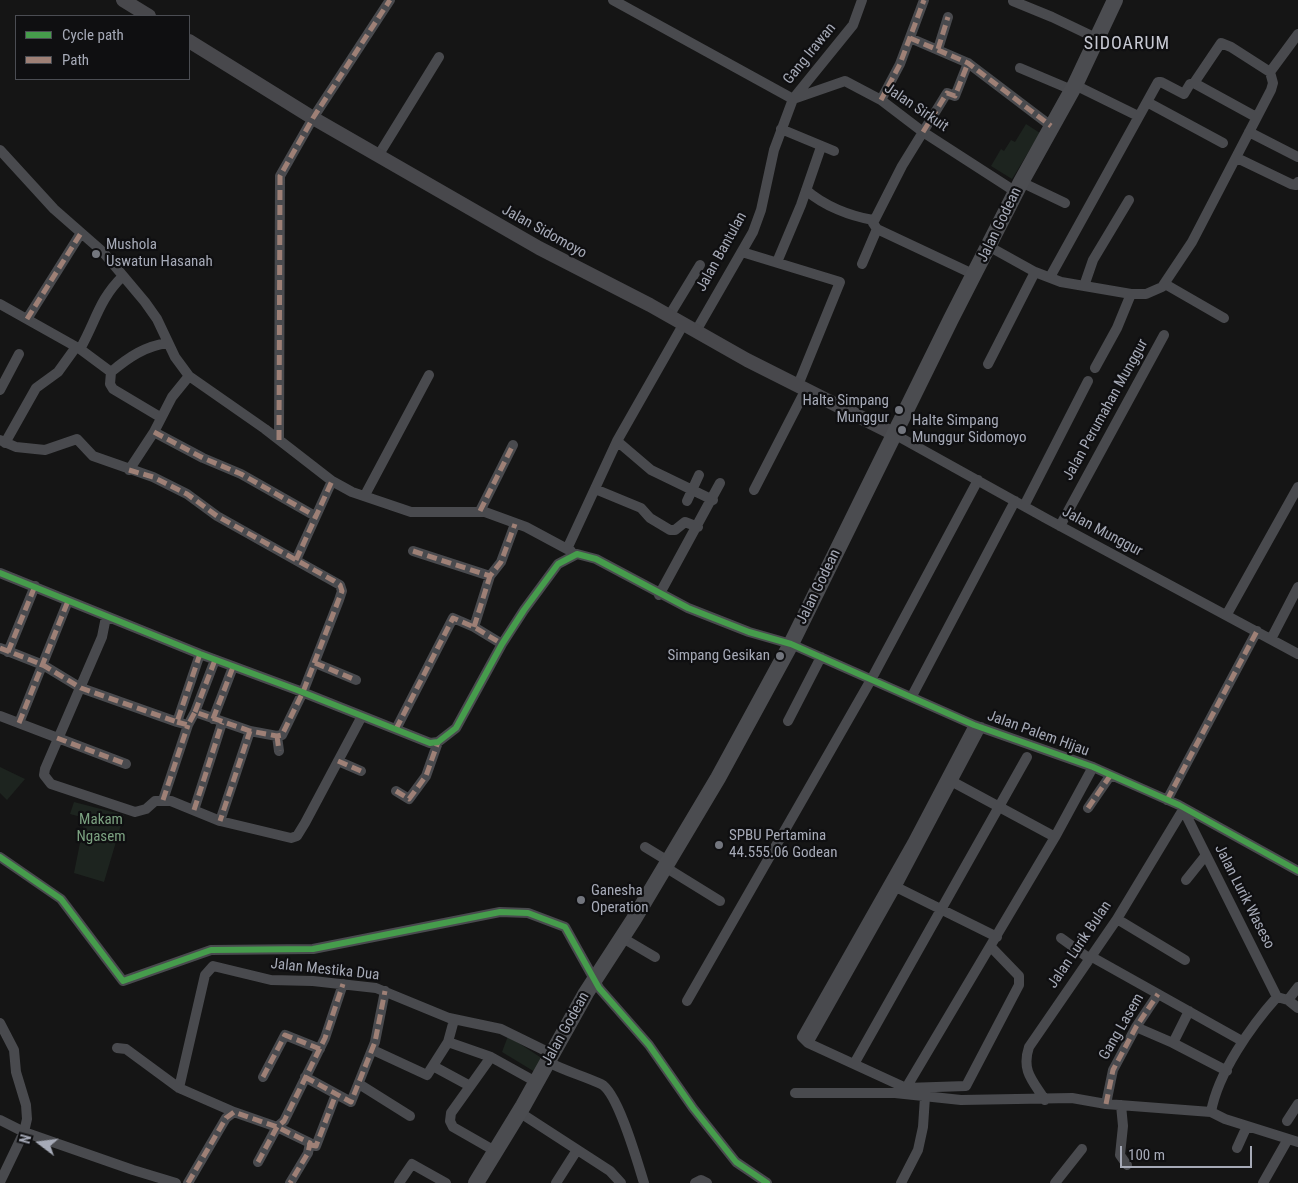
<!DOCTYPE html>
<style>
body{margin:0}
#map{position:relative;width:1298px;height:1183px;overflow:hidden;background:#151515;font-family:"Roboto Condensed",sans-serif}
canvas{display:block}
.legend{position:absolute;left:15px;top:15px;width:175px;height:65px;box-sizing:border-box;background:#0f0f11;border:1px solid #4b4d53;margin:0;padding:6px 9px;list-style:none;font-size:15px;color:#a6aab7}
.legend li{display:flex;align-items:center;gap:10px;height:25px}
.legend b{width:25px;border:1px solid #4b4d53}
.north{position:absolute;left:15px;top:1118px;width:50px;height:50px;-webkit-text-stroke:4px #0f0f11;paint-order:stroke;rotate:285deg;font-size:14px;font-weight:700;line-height:20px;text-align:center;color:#a6aab7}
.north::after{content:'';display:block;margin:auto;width:18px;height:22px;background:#a6aab7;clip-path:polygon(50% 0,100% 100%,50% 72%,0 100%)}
.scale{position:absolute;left:1120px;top:1146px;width:132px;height:22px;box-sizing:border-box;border:2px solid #a6aab7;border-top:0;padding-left:6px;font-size:15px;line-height:18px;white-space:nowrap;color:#a6aab7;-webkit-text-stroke:4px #0f0f11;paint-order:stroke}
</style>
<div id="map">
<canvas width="1298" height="1183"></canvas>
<ul class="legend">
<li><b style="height:6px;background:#469c4c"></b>Cycle path</li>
<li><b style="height:6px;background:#9e8076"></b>Path</li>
</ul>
<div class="north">N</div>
<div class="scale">100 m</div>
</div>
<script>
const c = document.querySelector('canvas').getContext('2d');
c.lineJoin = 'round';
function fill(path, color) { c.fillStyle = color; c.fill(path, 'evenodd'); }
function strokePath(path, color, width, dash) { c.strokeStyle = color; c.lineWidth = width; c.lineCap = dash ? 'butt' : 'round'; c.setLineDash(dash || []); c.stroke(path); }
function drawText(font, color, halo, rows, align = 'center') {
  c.font = font + ' "Roboto Condensed",sans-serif'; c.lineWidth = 4.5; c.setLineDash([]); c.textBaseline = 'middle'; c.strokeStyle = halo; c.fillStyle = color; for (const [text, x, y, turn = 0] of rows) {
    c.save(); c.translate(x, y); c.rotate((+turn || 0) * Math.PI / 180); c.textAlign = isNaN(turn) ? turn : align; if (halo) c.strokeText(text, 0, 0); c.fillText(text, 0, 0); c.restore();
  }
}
const green = new Path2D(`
 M1026,124L1040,133L1012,179L991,166L1001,149L1004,151L1011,140L1015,142Z
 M0,767L25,779L7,800L0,793Z
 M74,802L124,815L104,882L74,873L85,818L70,814Z
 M508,1036L543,1059L535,1072L502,1052Z`);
const minor = new Path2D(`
 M613,0L793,99
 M1013,1L1052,17L1096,38
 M910,38L968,63L1051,126
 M938,49L948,17
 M968,63L955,96L947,93L902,166L873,223L877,229L975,275
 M1020,68L1072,90
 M1194,83L1221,43L1231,47L1270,72
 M1075,85L1138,116
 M796,98L845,81L881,100L923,132L1016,192
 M881,100L900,64L924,0
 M1147,102L1223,143
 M781,129L834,151
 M1249,132L1298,157
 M0,150L54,209L103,252L145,302L157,319L175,357L189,376L265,429L332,481L352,492L411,512H485L526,527L567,549
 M378,156L439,57
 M1237,158L1291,184L1296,185L1298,182
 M1021,182L1065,203
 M806,190C824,206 850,216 873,220
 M990,247L1035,272L1061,282L1131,294H1146L1162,287L1192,242L1271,90L1273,83L1270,72L1298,34
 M742,252L840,282L798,385
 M777,262L801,205L821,147
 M862,264L877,229
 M1050,277L1158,82H1161L1184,94L1190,84L1194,83L1256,117
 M1165,284L1224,318
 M1084,286L1093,260L1129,200
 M0,304L80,349L111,372C129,357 145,346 168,343
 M669,316L700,265
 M27,319L81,233
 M696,331L753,232L761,210L774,150L793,99L853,25L862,0
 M80,349C96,321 99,299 123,276
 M988,364L1035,272
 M1095,368L1117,328L1131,294
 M111,372L110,384L113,389L160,417
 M0,390L19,354
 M154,432L203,458L241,474L315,516
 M894,434L1047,519L1298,654
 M0,440L16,447L45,450L77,439L93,456L153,477L187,494L217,516L340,585L342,591L339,600L303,692L282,735L277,736L250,731L220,821
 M279,440L280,176L313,118L390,0
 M617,441L651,470L713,500
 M5,443L36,388L58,372L76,347
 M129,470L154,432L172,397L189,376
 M595,489L641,508L650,518L670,530H675L685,522L698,527
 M754,490L806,389
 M365,495L429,375
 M687,501L699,475
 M1024,506L1088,381
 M480,511L513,445
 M1060,526L1164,335
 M413,551L490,576L501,562L515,524
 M571,551L567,549L617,441L683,325
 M296,560L332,481
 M0,573L200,654L297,690L430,743L438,742L456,728L502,644L524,610L558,564L577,554L596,559L688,608L749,632L791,644L974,725L1093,767L1179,805L1298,871
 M659,595L720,483
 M1227,614L1298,487
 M106,617L102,637L45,769L44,775L51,784L135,812L146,809L155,801H171L220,821L291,838L297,836L305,823L362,716
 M474,627L490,576
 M1271,639L1298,587
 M0,648L43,665L81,688L177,722L200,654
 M8,652L35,586
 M315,663L356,680
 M912,696L1015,501
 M195,712L215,660
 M0,716L126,764
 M213,719L233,667
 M788,721L821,657
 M177,722L188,725L195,712L250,731
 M19,723L68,601
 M974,725L912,843L802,1037L808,1043L906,1088L1055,837L1093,767
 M396,729L453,618L474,627L502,644
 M277,736L279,751
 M338,761L361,771
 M953,782L1055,837
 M396,791L409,799L426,776L438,742
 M163,800L188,725
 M1167,800L1257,631
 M1088,808L1110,776
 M194,810L222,723
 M1184,811L1277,997
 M645,847L668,861
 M0,857L61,899L123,981L211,950L313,949L500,912L528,913L565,927L599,988L649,1045L693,1108L736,1162L767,1183
 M665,867L720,901
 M1186,880L1206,855
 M890,884L997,937
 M1117,919L1185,960
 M621,937L655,957
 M1061,938L1090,959
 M1092,957L1242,1041
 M1298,987L1288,1000L1298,1008
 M687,1001L872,678L978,480
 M1189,1011L1173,1043L1227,1071
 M0,1023L14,1050L16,1072L26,1105L27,1119L24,1132L0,1120
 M1136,1027L1173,1043
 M448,1042L491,1057L536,1082
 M808,1043L900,880L981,727
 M117,1048L126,1049L179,1088L234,1112
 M373,1050L427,1075L448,1042L454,1020
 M491,1057L451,1113L450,1121L453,1127L495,1151
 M548,1062C565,1071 584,1076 601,1084C618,1092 638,1164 644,1183
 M854,1064L1027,757
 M433,1066L470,1086
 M263,1077L285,1035L320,1049
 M305,1077L351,1102L375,1042L385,991
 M359,1084L410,1116
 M179,1088L205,975L213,966L271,980L313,981L376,988L449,1018L501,1029L552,1054
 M906,1088L966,1086L1019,985V976L991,947
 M795,1093H895L961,1100L1072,1098L1106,1104L1211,1112L1225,1119L1298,1142
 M1045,1100C1033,1081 1021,1071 1029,1047L1117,919L1184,808
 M1106,1104L1113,1070L1136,1027L1158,994
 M1121,1105L1123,1126L1120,1155L1127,1165
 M519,1112L610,1171L621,1183
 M1211,1112C1218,1073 1251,1026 1277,997L1288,1000
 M1287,1121L1298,1104
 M311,1145L316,1146L336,1094
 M1237,1148L1247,1126
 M258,1162L277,1127L284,1121L325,1038L343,984
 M0,1182L24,1132L133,1170L176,1183
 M188,1183L226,1118L234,1112L277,1127L310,1143L308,1153L290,1183
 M399,1183L412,1164L446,1183
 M556,1183L577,1150
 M695,1183L701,1180L707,1183
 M901,1183L918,1150L923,1127L925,1097
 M1055,1183L1082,1149
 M1263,1183L1288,1139`);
const secondary = new Path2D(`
 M123,0L149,16
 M189,41L313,118L539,248L650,305L747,360L894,434`);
const primary = new Path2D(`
 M476,1183L523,1106L586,993L634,919L718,778L791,644L951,319L1021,182L1075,85L1115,0`);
const quiet = new Path2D(`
 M910,38L968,63L1051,126
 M938,49L948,17
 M881,100L900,64L924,0
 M923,132L947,93L955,96L968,63
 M27,319L81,233
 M154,432L203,458L241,474L315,516
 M279,440L280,176L313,118L390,0
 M129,470L153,477L187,494L217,516L334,581L340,585L342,591L303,692L282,735L277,736L250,731L220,821
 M480,511L513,445
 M413,551L490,576L501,562L515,524
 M296,560L332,481
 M474,627L490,576
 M0,648L43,665L81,688L177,722L200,654
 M8,652L35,586
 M315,663L356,680
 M195,712L215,660
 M213,719L233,667
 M177,722L188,725L195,712L250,731
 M19,723L68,601
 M396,729L453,618L474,627L502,644
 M277,736L279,751
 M57,738L126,764
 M338,761L361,771
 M396,791L409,799L426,776L438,742
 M163,800L188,725
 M1167,800L1257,631
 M1088,808L1110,776
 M194,810L222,723
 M263,1077L285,1035L320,1049
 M305,1077L351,1102L375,1042L385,991
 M1106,1104L1113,1070L1136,1027L1158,994
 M311,1145L316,1146L336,1094
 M258,1162L277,1127L284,1121L325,1038L343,984
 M188,1183L226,1118L234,1112L277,1127L310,1143L308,1153L290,1183`);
const cycleway = new Path2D(`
 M0,573L200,654L297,690L430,743L438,742L456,728L502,644L524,610L558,564L577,554L596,559L688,608L749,632L791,644L974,725L1093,767L1179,805L1298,871
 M0,857L61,899L123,981L211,950L313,949L500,912L528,913L565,927L599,988L649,1045L693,1108L736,1162L767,1183`);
const markers = [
 [96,254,5,"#73767e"],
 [899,410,5,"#73767e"],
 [902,430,5,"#73767e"],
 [780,656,5,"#73767e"],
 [719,845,5,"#73767e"],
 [581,900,5,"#73767e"]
];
const streetNames = [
 ["Gang Irawan",810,54,-51],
 ["Jalan Sirkuit",916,108,34],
 ["Jalan Godean",1000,225,-64],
 ["Jalan Sidomoyo",544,232,29],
 ["Jalan Bantulan",722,252,-61],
 ["Jalan Perumahan Munggur",1106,410,-61],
 ["Jalan Munggur",1102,532,28],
 ["Jalan Godean",819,587,-64],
 ["Jalan Palem Hijau",1038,734,20],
 ["Jalan Lurik Waseso",1244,897,63],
 ["Jalan Lurik Bulan",1080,945,-56],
 ["Jalan Mestika Dua",325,970,6],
 ["Gang Lasem",1122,1027,-60],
 ["Jalan Godean",566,1029,-61]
];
const poiNames = [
 ["Mushola",106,245],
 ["Uswatun Hasanah",106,262],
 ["Halte Simpang",889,401,"right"],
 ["Munggur",889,418,"right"],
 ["Halte Simpang",912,421],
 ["Munggur Sidomoyo",912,438],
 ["Simpang Gesikan",770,656,"right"],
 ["SPBU Pertamina",729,836],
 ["44.555.06 Godean",729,853],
 ["Ganesha",591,891],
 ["Operation",591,908]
];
const parkNames = [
 ["Makam",101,820],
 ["Ngasem",101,837]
];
const quarterNames = [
 ["SIDOARUM",1127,44]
];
fill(green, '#1d241f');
strokePath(minor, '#494a4e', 10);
strokePath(secondary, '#48484c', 14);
strokePath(primary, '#4b4c50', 16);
strokePath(quiet, '#9e8076', 5, [10, 5]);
strokePath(cycleway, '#469c4c', 6);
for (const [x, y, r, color] of markers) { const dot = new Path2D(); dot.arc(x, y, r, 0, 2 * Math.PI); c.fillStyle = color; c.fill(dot); strokePath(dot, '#0f0f11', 2); }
drawText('15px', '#a6aab7', '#0f0f11', streetNames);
drawText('15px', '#a6aab7', '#0f0f11', poiNames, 'left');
drawText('15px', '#7ca281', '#0f0f11', parkNames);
c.letterSpacing = '1px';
drawText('18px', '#c7c9d3', '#0f0f11', quarterNames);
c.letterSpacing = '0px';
</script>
